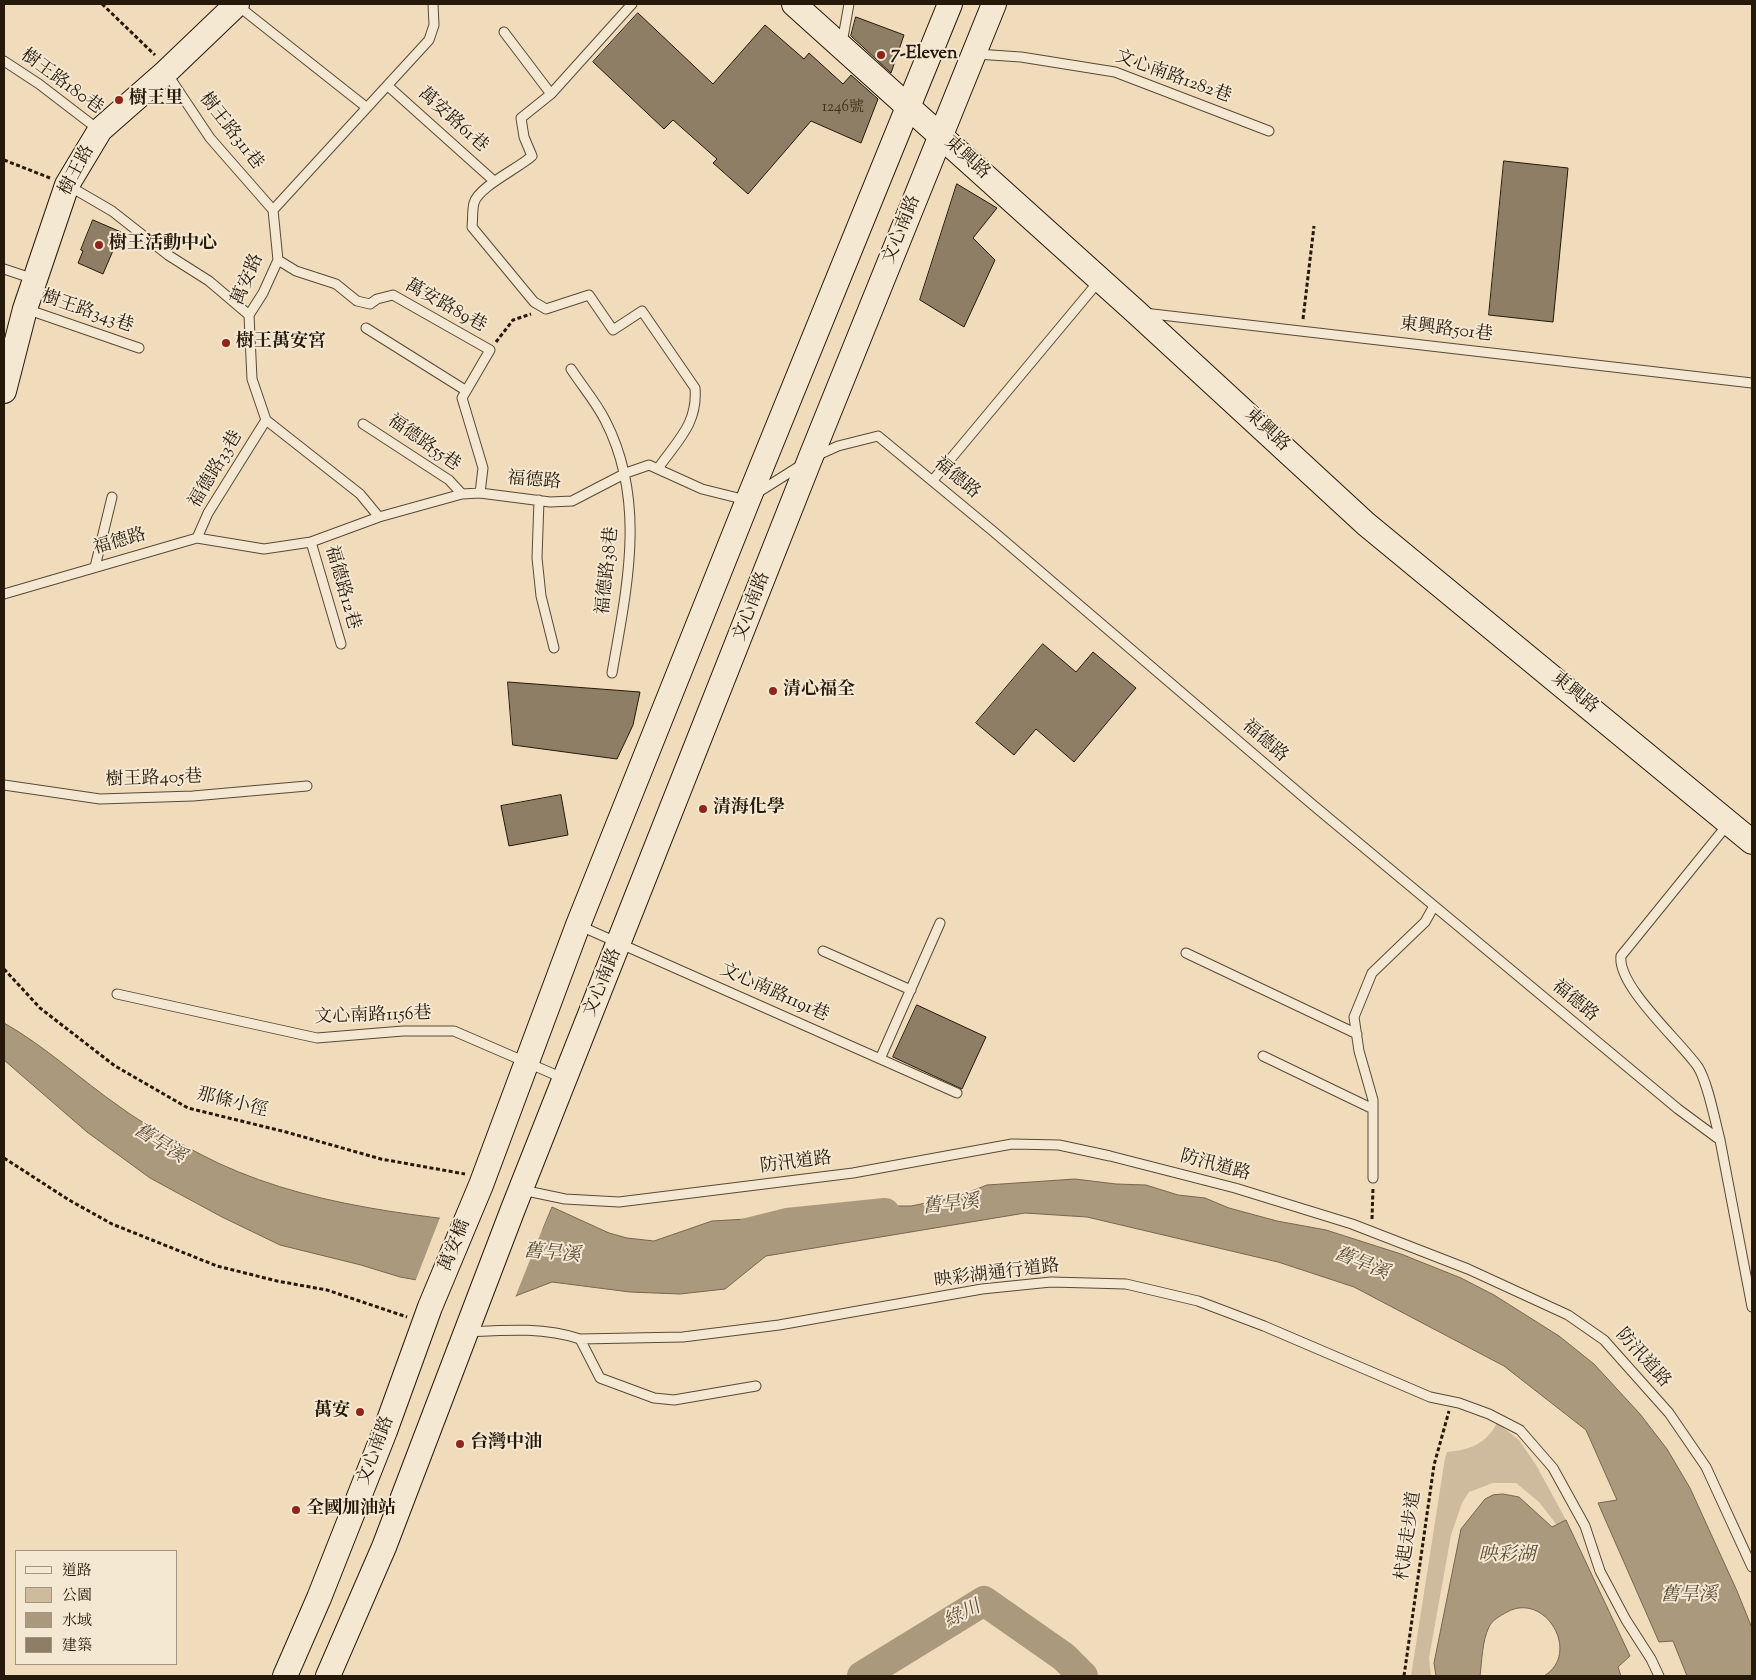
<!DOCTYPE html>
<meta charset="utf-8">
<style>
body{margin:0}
#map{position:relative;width:1756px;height:1680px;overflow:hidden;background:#f0dbbb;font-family:"Sorts Mill Goudy","Noto Serif TC",serif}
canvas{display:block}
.frame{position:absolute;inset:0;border:5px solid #261909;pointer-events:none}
.legend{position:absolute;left:15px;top:1550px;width:162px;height:115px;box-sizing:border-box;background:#f5e8d3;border:1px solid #a29582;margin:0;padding:6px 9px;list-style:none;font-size:15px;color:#261909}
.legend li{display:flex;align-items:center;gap:10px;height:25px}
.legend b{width:25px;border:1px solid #a29582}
</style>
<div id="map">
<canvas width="1756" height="1680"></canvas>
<div class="frame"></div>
<ul class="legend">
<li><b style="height:6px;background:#f5e8d3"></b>道路</li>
<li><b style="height:14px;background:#ceba9d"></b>公園</li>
<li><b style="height:14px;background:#ab997e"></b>水域</li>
<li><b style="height:14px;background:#8f7e66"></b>建築</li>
</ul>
</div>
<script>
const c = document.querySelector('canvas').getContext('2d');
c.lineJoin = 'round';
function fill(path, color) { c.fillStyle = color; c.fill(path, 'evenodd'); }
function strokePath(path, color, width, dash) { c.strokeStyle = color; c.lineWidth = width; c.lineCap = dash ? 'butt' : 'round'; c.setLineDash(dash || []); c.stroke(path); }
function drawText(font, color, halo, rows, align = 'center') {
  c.font = font + ' "Sorts Mill Goudy","Noto Serif TC",serif'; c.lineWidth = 4; c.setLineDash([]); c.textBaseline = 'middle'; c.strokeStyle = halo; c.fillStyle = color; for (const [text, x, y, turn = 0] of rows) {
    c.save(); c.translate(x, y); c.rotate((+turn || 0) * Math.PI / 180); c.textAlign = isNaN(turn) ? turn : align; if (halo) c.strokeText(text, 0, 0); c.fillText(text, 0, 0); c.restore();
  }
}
const green = new Path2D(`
 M1497,1423L1519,1440L1536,1465L1566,1520L1557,1525L1539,1502L1516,1483H1493L1469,1492L1462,1503L1451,1535L1429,1658L1431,1676H1411L1445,1458L1447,1452C1470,1450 1486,1444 1497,1423Z`);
const water = new Path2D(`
 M4,1023C45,1046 81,1080 120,1107C143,1124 172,1139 198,1153C303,1209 426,1216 542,1230L552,1207L609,1233L627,1238L654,1241L712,1221L747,1219L819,1225L881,1206H911L956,1197L987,1185L1075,1179L1116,1184L1146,1185L1178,1195L1205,1198L1229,1208L1277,1221L1326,1230L1401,1254L1461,1278L1494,1295L1559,1336L1594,1364L1640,1414L1667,1449L1690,1488L1737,1591L1752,1628V1676H1687L1673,1641L1659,1642L1598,1503L1617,1500L1586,1430L1504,1366L1354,1287L1278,1262L1087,1217L1025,1213L766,1256L725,1289L680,1294L630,1292L552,1282L513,1297L400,1277L361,1265L280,1245L222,1217L150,1178L87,1132L4,1060Z
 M1503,1494L1519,1497L1552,1527L1566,1520L1630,1656L1618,1667L1621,1676H1544C1582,1653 1545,1591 1507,1612C1500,1616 1492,1620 1489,1627C1482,1641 1482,1661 1480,1676H1436L1434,1663L1461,1529L1485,1499L1493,1495Z`);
const pier = new Path2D(`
 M552,1205L514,1300L415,1282L441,1215L541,1227L549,1206Z`);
const river = new Path2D(`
 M747,1233L787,1223L885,1213
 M862,1676L984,1601L1064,1657L1083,1676`);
const building = new Path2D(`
 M638,13L713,84L765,25L804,59L809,53L843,84L851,75L878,99L861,143L811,121L748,194L713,163L717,159L673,120L664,129L593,62Z
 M856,17L904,35L891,73L851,36Z
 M1504,161L1568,168L1553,322L1489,315Z
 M957,184L997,208L973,238L995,260L964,327L920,300Z
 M93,220L121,232L103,274L78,263L83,251L81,250Z
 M1043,644L1076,672L1093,652L1136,688L1074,762L1036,729L1014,755L976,723Z
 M508,682L640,692L633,725L617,759L513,745Z
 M561,795L568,835L509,846L501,806Z
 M917,1005L986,1037L962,1089L893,1057Z`);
const path = new Path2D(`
 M102,4L155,55
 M4,160L50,178
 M1303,319L1314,226
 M496,342L513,320L531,314
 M4,969L40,1008L115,1066L188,1108L286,1132L381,1159L465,1174
 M4,1158L69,1200L112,1224L217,1266L277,1281L327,1290L407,1317
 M1372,1219L1373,1188
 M1404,1676L1434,1465L1449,1411`);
const lane = new Path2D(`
 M632,4L551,94L521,118L524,137L532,156C519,168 478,187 474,203C472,210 473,220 472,227L534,302L546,309L589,295L613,330L642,311L695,388C698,423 678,440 659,467
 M237,5L366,107
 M504,32L551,94
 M842,43L849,4
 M976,54L1021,57L1115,72L1269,131
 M4,61L39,84L99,130
 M166,72L210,138L273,210
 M388,86L494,181
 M69,186L112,211L168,255L209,281L249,315
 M278,260L296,271L336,284L357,301L370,304L377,299L393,295L490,350L462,398L483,468L480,493
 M4,269L34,279
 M26,309L139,348
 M1144,313L1752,383
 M366,328L465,390
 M571,369C582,386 596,402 605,420C647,501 627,587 612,673
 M363,424L449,480L462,494
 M816,456L838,446L878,436L994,532L1313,805L1678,1109L1720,1140L1752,1307
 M933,480L1099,281
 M757,493L803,464
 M539,500L537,558L541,596L554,648
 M379,517L360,494L266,420L252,379L249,315L263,293L278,260L273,210L429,40L434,25L433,4
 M197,538L208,513L266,420
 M311,542L341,644
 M95,567L112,497
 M4,594L197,538L264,549L311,542L379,517L462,494L480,493L550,502L572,501L626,473L649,465L702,489L746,500
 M4,785L100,799L193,796L307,786
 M578,925L957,1093
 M823,951L911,990
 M1186,953L1357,1034
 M117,994L317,1038L403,1031H454L565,1079
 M1263,1056L1373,1109
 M880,1059L940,923
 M1720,1140C1715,1121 1708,1083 1698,1067C1680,1041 1617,986 1621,956L1728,824
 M1373,1178V1100L1359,1051L1354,1017L1372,973L1425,922L1434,906
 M522,1190L565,1199L619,1202L853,1173L1012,1144L1059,1145L1110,1156L1235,1188L1352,1224L1468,1269L1568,1315L1604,1340L1669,1413L1706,1467L1752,1567
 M469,1332C506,1330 543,1327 580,1339L600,1378L654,1398L674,1400L756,1386
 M580,1339L683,1337L779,1325L982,1289L1051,1282L1126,1284L1198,1301L1264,1326L1430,1397L1459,1403L1489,1414L1520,1430L1553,1468L1585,1526L1600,1571L1626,1620L1651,1659L1659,1676`);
const secondary = new Path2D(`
 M794,4L1136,312L1366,524L1752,842
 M4,391L25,309L67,185L100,130L166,72L237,4
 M285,1676L319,1598L385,1431L430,1307L481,1185L578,925L748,500L950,4
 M328,1676L384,1547L513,1209L810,459L994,4`);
const markers = [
 [881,55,5,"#8f2418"],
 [119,100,5,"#8f2418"],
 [99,245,5,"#8f2418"],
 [226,343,5,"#8f2418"],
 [773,691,5,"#8f2418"],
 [703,809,5,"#8f2418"],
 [360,1412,5,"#8f2418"],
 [460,1444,5,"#8f2418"],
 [296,1510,5,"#8f2418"]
];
const numberNames = [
 ["1246號",843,108]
];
const poiNames = [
 ["7-Eleven",891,55],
 ["樹王里",129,100],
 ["樹王活動中心",109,245],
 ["樹王萬安宮",236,343],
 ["清心福全",783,691],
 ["清海化學",713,809],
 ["萬安",350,1412,"right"],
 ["台灣中油",470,1444],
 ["全國加油站",306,1510]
];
const streetNames = [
 ["文心南路1282巷",1173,78,20],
 ["樹王路180巷",61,83,36],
 ["萬安路61巷",452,121,42],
 ["樹王路311巷",230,132,52],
 ["東興路",966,159,42],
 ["樹王路",78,171,-62],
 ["文心南路",903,230,-68],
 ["萬安路",249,280,-67],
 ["萬安路89巷",445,307,29],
 ["樹王路343巷",87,313,19],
 ["東興路501巷",1446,331,7],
 ["東興路",1266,431,43],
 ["福德路55巷",423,444,35],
 ["福德路33巷",217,470,-59],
 ["福德路",956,479,40],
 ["福德路",534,482,5],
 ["福德路",120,543,-16],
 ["福德路38巷",609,571,-84],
 ["福德路12巷",341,588,74],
 ["文心南路",753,607,-69],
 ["東興路",1574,694,39],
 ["福德路",1264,742,41],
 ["樹王路405巷",154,780,-2],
 ["文心南路",604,983,-68],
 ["文心南路1191巷",774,994,24],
 ["福德路",1574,1002,40],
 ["文心南路1156巷",373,1017,-2],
 ["那條小徑",232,1104,14],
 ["防汛道路",796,1164,-7],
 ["防汛道路",1215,1167,15],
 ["萬安橋",456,1246,-68],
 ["映彩湖通行道路",997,1275,-7],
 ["防汛道路",1642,1359,48],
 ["文心南路",377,1451,-69],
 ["杙起走步道",1410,1536,-82]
];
const waterNames = [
 ["舊旱溪",159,1145,32],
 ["舊旱溪",951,1206,-6],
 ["舊旱溪",552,1255,5],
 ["舊旱溪",1361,1265,22],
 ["映彩湖",1507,1557],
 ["舊旱溪",1689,1597],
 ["綠川",963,1616,-27]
];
fill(green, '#ceba9d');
fill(water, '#ab997e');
strokePath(water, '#76664f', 1);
fill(pier, '#f0dbbb');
strokePath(river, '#ab997e', 30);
fill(building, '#8f7e66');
strokePath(building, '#261909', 1);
strokePath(lane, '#584a36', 11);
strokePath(secondary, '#261909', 26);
strokePath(path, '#261909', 3, [4, 2.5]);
strokePath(lane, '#f5e8d3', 9);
strokePath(secondary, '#f5e8d3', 24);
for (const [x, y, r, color] of markers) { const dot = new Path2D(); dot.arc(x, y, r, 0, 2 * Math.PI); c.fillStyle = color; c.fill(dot); strokePath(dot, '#f5e8d3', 2); }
drawText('15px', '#403220', null, numberNames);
drawText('bold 18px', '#261909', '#f5e8d3', poiNames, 'left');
drawText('18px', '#261909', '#f5e8d3', streetNames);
drawText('italic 19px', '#5b4c38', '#f5e8d3', waterNames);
</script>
